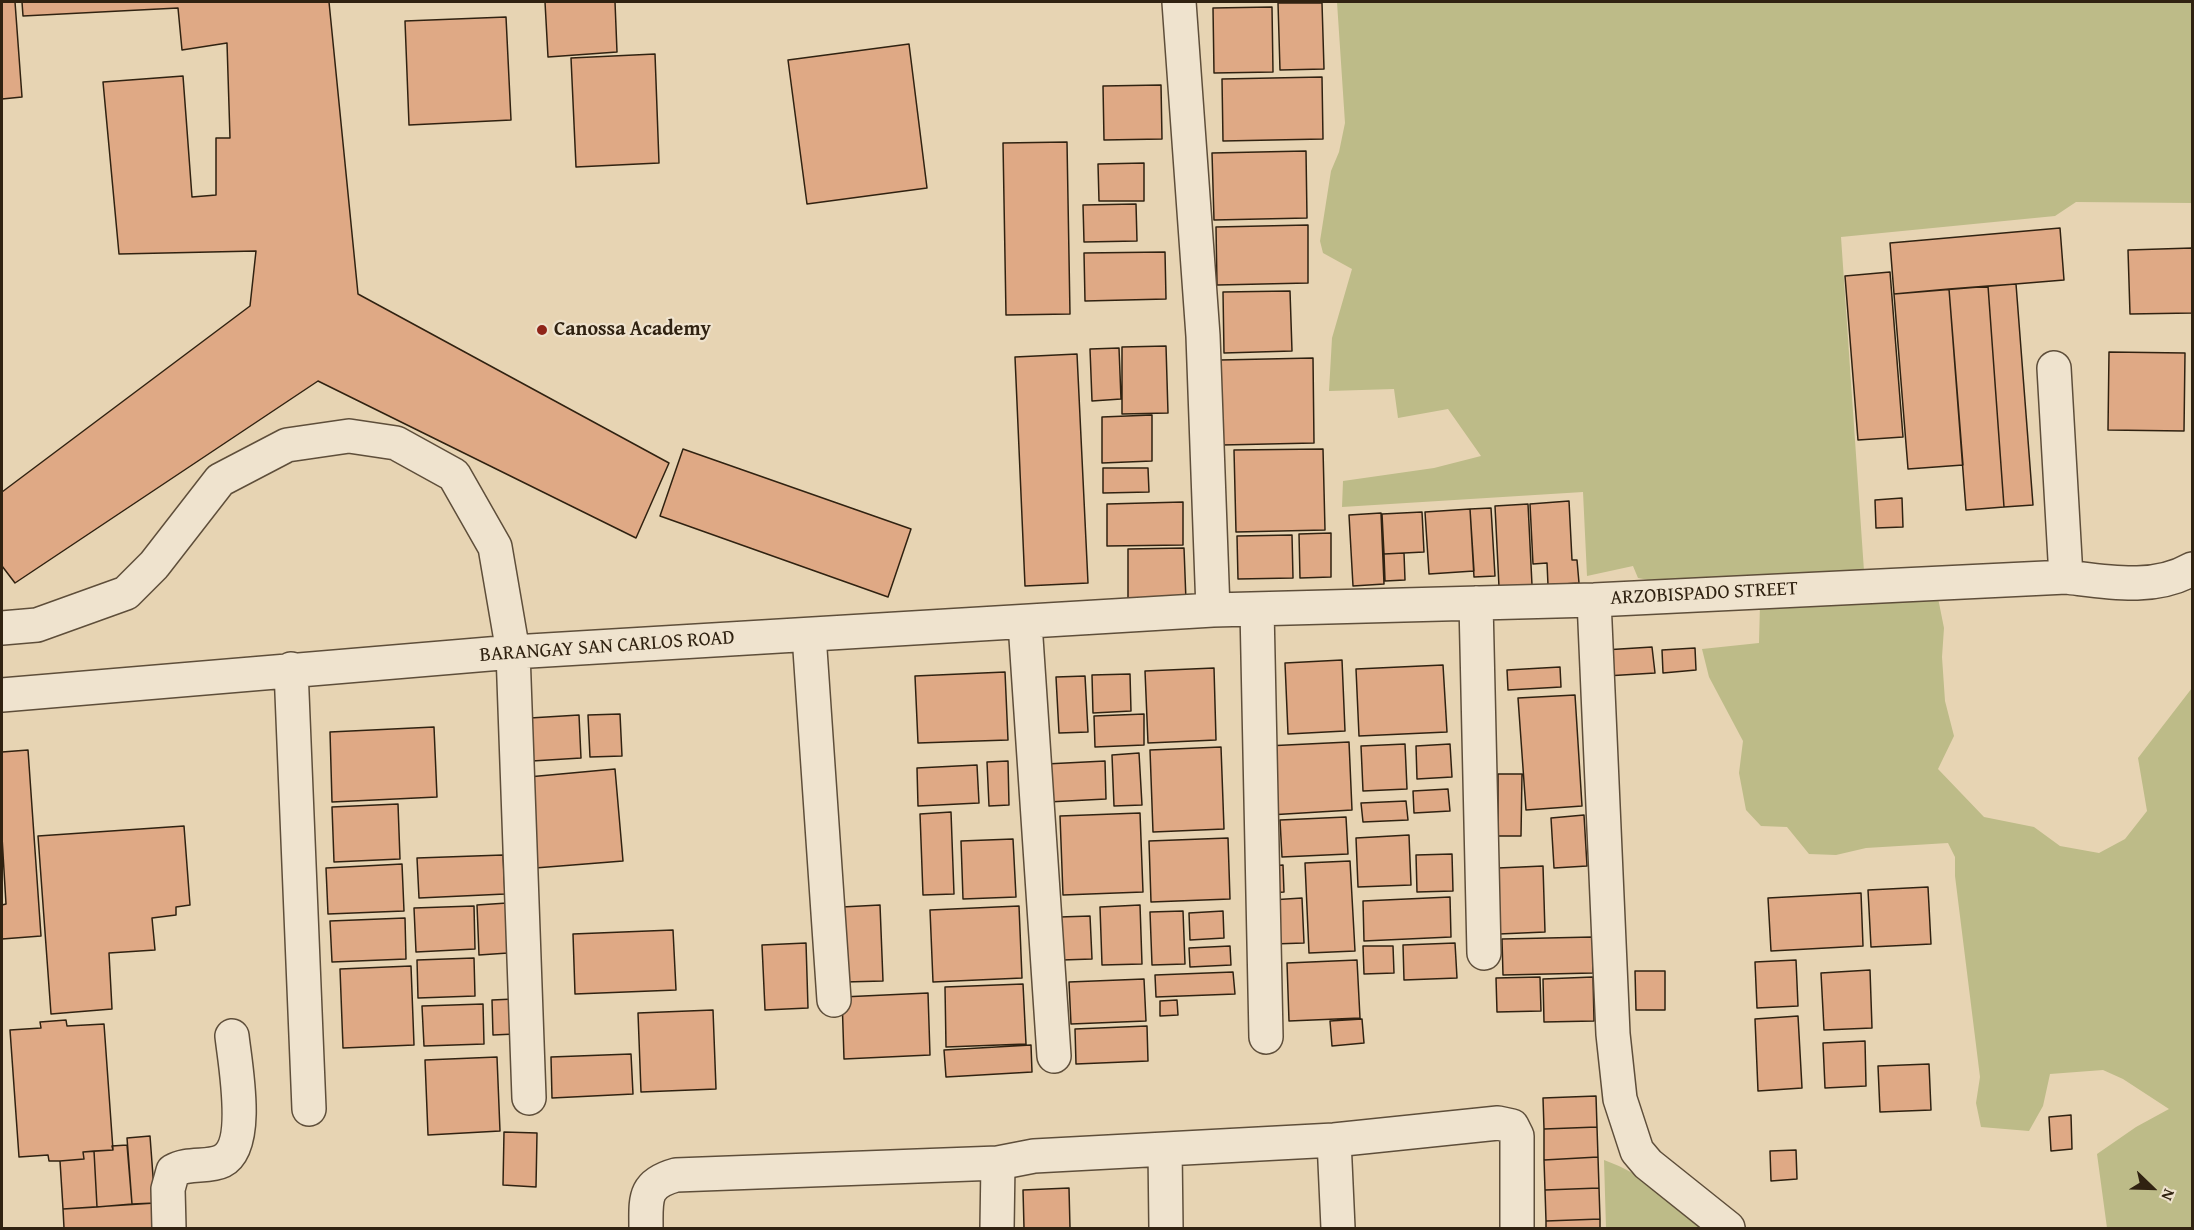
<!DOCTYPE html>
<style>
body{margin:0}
#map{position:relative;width:2194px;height:1230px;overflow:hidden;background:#e7d4b3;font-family:"Gentium Book Plus",serif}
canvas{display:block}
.frame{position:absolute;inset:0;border:3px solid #302211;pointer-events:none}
.north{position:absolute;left:2122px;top:1158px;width:60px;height:60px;-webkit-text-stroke:4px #efe3ce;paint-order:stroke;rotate:113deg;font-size:16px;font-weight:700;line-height:24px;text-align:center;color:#302211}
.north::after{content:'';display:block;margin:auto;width:21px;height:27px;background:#302211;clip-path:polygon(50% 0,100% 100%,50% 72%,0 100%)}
</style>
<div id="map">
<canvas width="2194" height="1230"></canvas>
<div class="frame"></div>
<div class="north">N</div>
</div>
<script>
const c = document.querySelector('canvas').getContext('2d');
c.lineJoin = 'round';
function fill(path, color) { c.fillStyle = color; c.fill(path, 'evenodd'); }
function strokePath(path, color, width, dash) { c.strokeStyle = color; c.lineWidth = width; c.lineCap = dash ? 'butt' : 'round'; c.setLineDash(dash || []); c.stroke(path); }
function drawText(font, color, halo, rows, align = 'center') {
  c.font = font + ' "Gentium Book Plus",serif'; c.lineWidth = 4.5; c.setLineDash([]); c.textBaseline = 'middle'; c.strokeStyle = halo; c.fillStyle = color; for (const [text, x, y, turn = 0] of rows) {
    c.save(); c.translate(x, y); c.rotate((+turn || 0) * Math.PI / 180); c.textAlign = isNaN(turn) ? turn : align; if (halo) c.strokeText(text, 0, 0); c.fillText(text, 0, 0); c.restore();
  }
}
const green = new Path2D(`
 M1337,2H2192V203L2076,202L2055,216L1841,237L1864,571L1649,580L1638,578L1633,566L1587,576L1583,492L1342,507L1343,481L1434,468L1481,456L1448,409L1398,418L1394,389L1329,391L1332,338L1352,269L1323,253L1320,241L1331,171L1339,152L1345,123Z
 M1938,598L1944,628L1942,657L1945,701L1954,736L1938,769L1984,817L2034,827L2060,846L2099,853L2125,839L2147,811L2138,758L2192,688V1228H2107L2097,1154L2136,1127L2169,1109L2123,1079L2103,1070L2050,1074L2043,1106L2029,1131L1981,1127L1976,1103L1980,1077L1955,876V857L1948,843L1866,848L1836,855L1809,854L1787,827L1761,826L1746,810L1739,773L1743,741L1709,677L1702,649L1759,643L1760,604Z
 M1604,1160C1645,1175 1675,1201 1708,1228H1606Z`);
const building = new Path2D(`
 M2,2H15L22,97L2,99Z
 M22,2H329L358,294L669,463L636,538L318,381L15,583L2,566V492L250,306L256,251L119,254L103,82L183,76L192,197L216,195V138H230L227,43L182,50L178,8L23,16Z
 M545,2H615L617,52L548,57Z
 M1278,3H1322L1324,69L1280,70Z
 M1272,7L1273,72L1214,73L1213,8Z
 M506,17L511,120L409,125L405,21Z
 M909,44L927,188L807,204L788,60Z
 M655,54L659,163L576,167L571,58Z
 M1322,77L1323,139L1223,141L1222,79Z
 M1161,85L1162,139L1104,140L1103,86Z
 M1067,142L1070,314L1006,315L1003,143Z
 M1306,151L1307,218L1214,220L1212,153Z
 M1144,163V201H1099L1098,164Z
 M1136,204L1137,241L1084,242L1083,205Z
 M1308,225V283L1217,285L1216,227Z
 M2060,228L2064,280L1894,294L1890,243Z
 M2192,248V313L2130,314L2128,250Z
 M1165,252L1166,299L1085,301L1084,253Z
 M1890,272L1903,437L1858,440L1845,276Z
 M2016,284L2033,505L2004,507L1988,286Z
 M1988,286L2004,507L1966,510L1949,289Z
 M1949,289L1963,465L1908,469L1894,294Z
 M1290,291L1292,351L1224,353L1223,292Z
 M1166,346L1168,413L1122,414V347Z
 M1119,348L1121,399L1092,401L1090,349Z
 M2109,352L2185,353L2184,431L2108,430Z
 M1077,354L1088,583L1025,586L1015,357Z
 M1313,358L1314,443L1222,445L1220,360Z
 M1152,415V461L1102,463V417Z
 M683,449L911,529L888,597L660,516Z
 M1323,449L1325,530L1236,532L1234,450Z
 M1103,468H1148L1149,492L1103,493Z
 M1902,498L1903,527L1876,528L1875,500Z
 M1569,501L1572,560H1577L1579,583L1548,585L1547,563L1533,564L1530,504Z
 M1183,502V545L1107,546V504Z
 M1528,504L1532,585L1499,587L1495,506Z
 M1491,508L1495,576L1474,577L1470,509Z
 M1470,509L1474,571L1429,574L1425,512Z
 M1422,512L1424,552L1384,554L1382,514Z
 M1381,513L1384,584L1353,586L1349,515Z
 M1331,533V577L1300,578L1299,534Z
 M1292,535L1293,578L1238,579L1237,536Z
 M1184,548L1186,601L1128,602V549Z
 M1404,553L1405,580L1385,581L1384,554Z
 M1652,647L1655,673L1606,676L1604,650Z
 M1695,648L1696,670L1663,673L1662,650Z
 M1342,660L1345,731L1288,734L1285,663Z
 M1443,665L1447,732L1359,736L1356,669Z
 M1560,667L1561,687L1508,690L1507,670Z
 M1214,668L1216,740L1148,743L1145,671Z
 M1005,672L1008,740L918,743L915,676Z
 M1130,674L1131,711L1093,713L1092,675Z
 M1085,676L1088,732L1059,733L1056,677Z
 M1575,695L1582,806L1526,810L1518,698Z
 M620,714L622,756L590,757L588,715Z
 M1144,714V745L1095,747L1094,716Z
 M579,715L581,758L532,761L530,718Z
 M434,727L437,797L332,802L330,732Z
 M1349,742L1352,810L1269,815L1266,746Z
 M1405,744L1407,789L1363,791L1361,746Z
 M1450,744L1452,777L1417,779L1416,746Z
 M1221,747L1224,829L1153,832L1150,750Z
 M28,750L41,936L2,939V905L6,904L2,837V752Z
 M1139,753L1142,805L1114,806L1112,755Z
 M1008,761L1009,805L989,806L987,762Z
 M1105,761L1106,799L1048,802L1046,764Z
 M977,765L979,803L918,806L917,768Z
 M615,769L623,861L535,868L528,777Z
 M1498,774H1522L1521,836H1498Z
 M1448,789L1450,811L1414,813L1413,791Z
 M1406,801L1408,820L1363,822L1361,803Z
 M398,804L400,859L334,862L332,807Z
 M951,812L954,894L923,895L920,814Z
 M1140,813L1143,892L1063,895L1060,816Z
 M1584,815L1587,866L1554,868L1551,818Z
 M1346,817L1348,854L1282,857L1280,820Z
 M184,826L190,905L176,907V915L152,918L155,950L109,953L112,1009L51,1014L38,836Z
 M1409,835L1411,885L1358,887L1356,838Z
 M1228,838L1230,899L1151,902L1149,841Z
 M1013,839L1016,897L963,899L961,841Z
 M1452,854L1453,891L1417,892L1416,855Z
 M503,855L505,894L419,898L417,858Z
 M1350,861L1355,951L1309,953L1305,863Z
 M402,864L404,911L328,914L326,868Z
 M1283,865L1284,892L1271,893L1270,866Z
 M1543,866L1545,932L1499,934L1498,868Z
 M1928,887L1931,944L1871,947L1868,890Z
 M1861,893L1863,946L1771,951L1768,898Z
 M1450,897L1451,937L1364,941L1363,901Z
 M1302,898L1304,943L1273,944L1271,900Z
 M507,903L508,953L479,955L477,905Z
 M880,905L883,981L845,982L842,907Z
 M1140,905L1142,964L1102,965L1100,907Z
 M474,906L475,949L416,952L414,908Z
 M1019,906L1022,978L933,982L930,910Z
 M1183,911L1185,964L1152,965L1150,912Z
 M1223,911L1224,938L1190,940L1189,913Z
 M1090,916L1092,959L1062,960L1060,917Z
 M405,918L406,959L332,962L330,921Z
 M673,930L676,990L575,994L573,934Z
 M1593,937V973L1503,975L1502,939Z
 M806,943L808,1008L765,1010L762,945Z
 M1455,943L1457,978L1404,980L1403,945Z
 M1230,946L1231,965L1190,967L1189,948Z
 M1363,946H1393L1394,973L1364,974Z
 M474,958L475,996L418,998L417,960Z
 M1357,960L1360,1018L1289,1021L1287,963Z
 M1796,960L1798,1006L1757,1008L1755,962Z
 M411,966L414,1045L343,1048L340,969Z
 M1870,970L1872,1028L1824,1030L1821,973Z
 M1635,971H1665V1010H1636Z
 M1233,972L1235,994L1156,997L1155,975Z
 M1540,977L1541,1011L1497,1012L1496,978Z
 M1593,977L1594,1021L1544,1022L1543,979Z
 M1144,979L1146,1021L1071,1024L1069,982Z
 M1023,984L1026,1044L946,1047L945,987Z
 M928,993L930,1055L844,1059L842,997Z
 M514,999L515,1034L493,1035L492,1000Z
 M1177,1000L1178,1015L1160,1016V1001Z
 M483,1004L484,1044L424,1046L422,1006Z
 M713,1010L716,1089L641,1092L638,1013Z
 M1798,1016L1802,1088L1758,1091L1755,1019Z
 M1362,1019L1364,1043L1332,1046L1330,1021Z
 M66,1020L67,1026L104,1024L113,1150L83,1152L84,1159L60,1161H49L48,1155L19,1157L10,1030L41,1028L40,1022Z
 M1147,1026L1148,1061L1076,1064L1075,1029Z
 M1865,1041L1866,1086L1825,1088L1823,1043Z
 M1031,1045L1032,1072L946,1077L944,1050Z
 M631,1054L633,1094L552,1098L551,1057Z
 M497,1057L500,1131L428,1135L425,1060Z
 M1929,1064L1931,1110L1880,1112L1878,1066Z
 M1596,1096L1597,1127L1544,1129L1543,1098Z
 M2071,1115L2072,1149L2051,1151L2049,1117Z
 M1597,1127L1598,1157L1544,1160V1129Z
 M504,1132L537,1133L536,1187L503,1185Z
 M150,1136L155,1203L132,1204L127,1138Z
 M127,1145L132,1204L97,1207L94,1151L113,1150L112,1146Z
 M1796,1150L1797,1179L1771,1181L1770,1151Z
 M94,1151L97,1207L63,1209L60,1161L84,1159L83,1152Z
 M1598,1157L1599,1188L1545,1190L1544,1160Z
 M1069,1188L1070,1228H1024L1023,1190Z
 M1599,1188L1600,1219L1546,1221L1545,1190Z
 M155,1203L157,1228H64L63,1209Z
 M1600,1219V1228H1546V1221Z`);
const minor = new Path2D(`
 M1179,2L1203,336L1213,610
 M2054,368L2066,577
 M1594,600L1613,1034L1620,1099L1637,1151L1648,1164L1728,1228
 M1476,603L1484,953
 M1257,609L1266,1037
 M1025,623L1054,1056
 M2,628L37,625L126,593L154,565L220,480L287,445L349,436L396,443L454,475L495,547L513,652L529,1098
 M809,635L834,1000
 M291,669L309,1109
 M2,695L513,652L1213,610L1594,600L2066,577C2108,582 2154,591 2192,569
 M1334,1140L1338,1228
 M1165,1149L1166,1228
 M169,1228L168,1189L173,1171C188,1162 208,1168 222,1161C251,1146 235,1064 232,1036
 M646,1228C646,1199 643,1184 676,1175L998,1163L1034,1156L1334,1140L1498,1123L1512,1126L1517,1136V1228
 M997,1228L998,1163`);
const markers = [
 [542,330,6,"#8f2418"]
];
const poiNames = [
 ["Canossa Academy",554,330]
];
const streetNames = [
 ["ARZOBISPADO STREET",1704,594,-3],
 ["BARANGAY SAN CARLOS ROAD",607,647,-4]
];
fill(green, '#bdbb88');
fill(building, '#dfa985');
strokePath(building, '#302211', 1.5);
strokePath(minor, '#5e4e3a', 36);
strokePath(minor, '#efe3ce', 33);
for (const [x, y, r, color] of markers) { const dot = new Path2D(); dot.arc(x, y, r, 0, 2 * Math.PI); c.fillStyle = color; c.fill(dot); strokePath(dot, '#efe3ce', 2); }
drawText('bold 20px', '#302211', '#efe3ce', poiNames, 'left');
drawText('20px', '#302211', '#efe3ce', streetNames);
</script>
